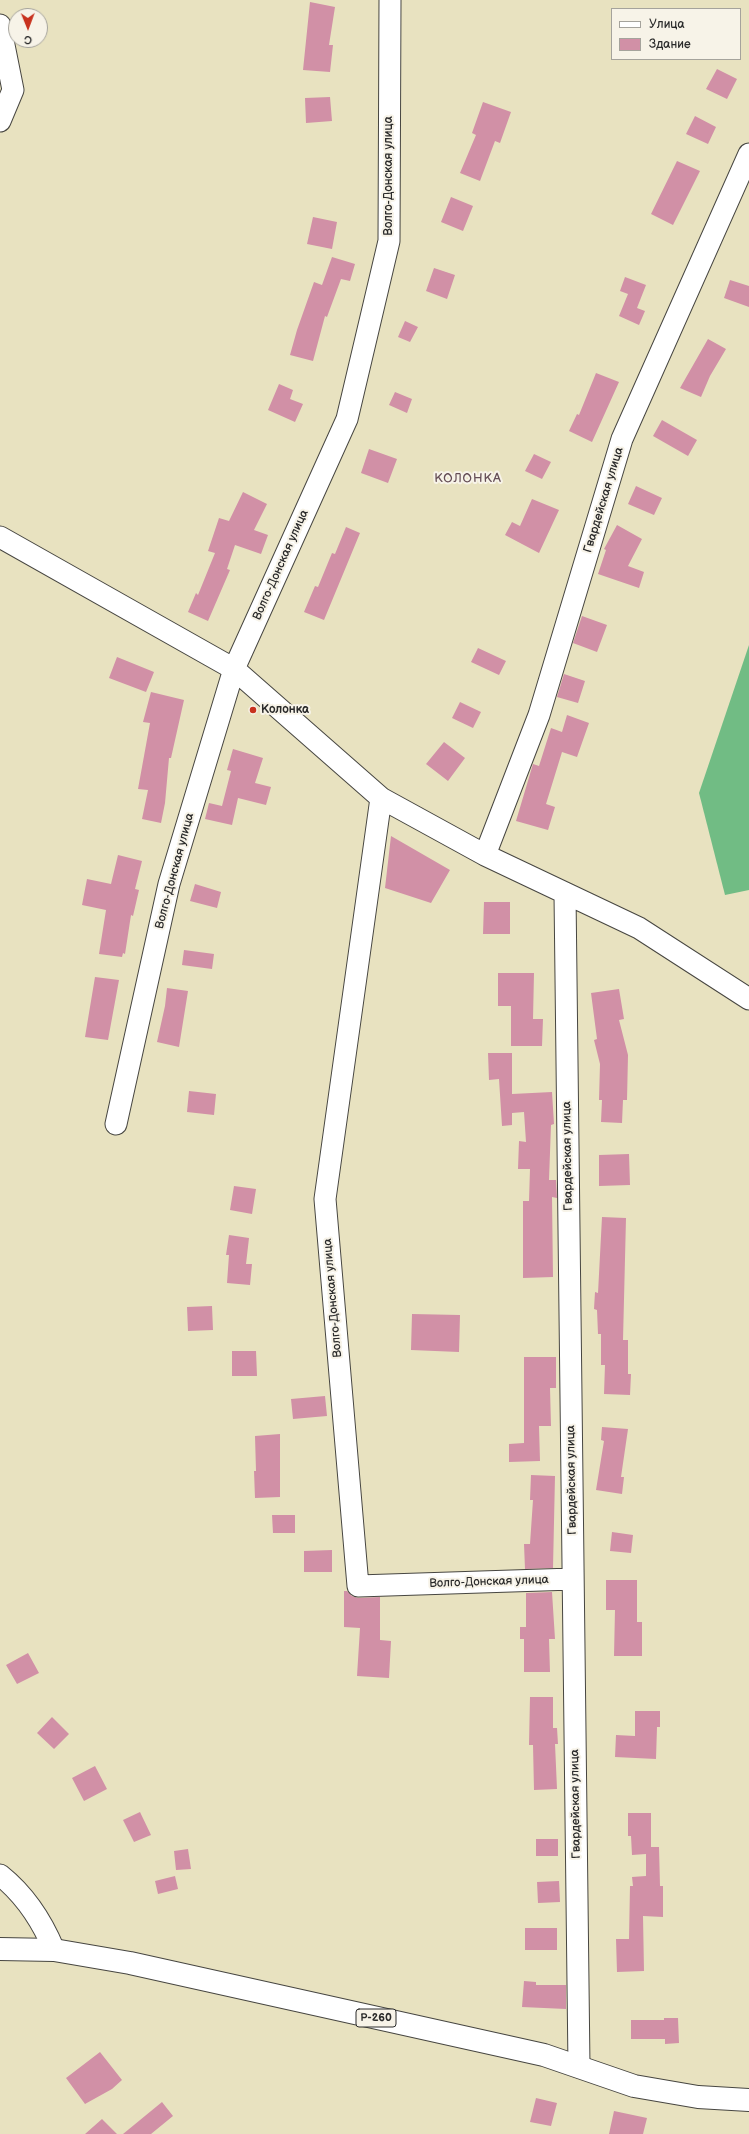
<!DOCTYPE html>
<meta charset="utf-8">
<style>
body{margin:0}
#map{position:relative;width:749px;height:2134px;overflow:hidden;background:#e8e2c0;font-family:"Balsamiq Sans",sans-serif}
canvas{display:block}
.legend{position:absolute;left:611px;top:8px;width:130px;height:52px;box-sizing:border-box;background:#f7f3e8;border:1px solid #a5a39c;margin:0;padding:5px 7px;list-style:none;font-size:12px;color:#2b2b2b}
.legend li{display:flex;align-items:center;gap:8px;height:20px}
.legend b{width:20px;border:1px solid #a5a39c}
.north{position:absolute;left:8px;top:8px;width:40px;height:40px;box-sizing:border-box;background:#f7f3e8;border:1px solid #a5a39c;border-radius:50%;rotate:179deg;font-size:11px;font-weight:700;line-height:16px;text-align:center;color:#2b2b2b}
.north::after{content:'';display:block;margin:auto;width:14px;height:18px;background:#c8321e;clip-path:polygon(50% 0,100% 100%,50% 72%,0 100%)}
</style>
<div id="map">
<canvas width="749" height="2134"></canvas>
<ul class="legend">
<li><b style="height:5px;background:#fff"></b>Улица</li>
<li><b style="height:11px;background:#d190a6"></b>Здание</li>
</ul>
<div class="north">С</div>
</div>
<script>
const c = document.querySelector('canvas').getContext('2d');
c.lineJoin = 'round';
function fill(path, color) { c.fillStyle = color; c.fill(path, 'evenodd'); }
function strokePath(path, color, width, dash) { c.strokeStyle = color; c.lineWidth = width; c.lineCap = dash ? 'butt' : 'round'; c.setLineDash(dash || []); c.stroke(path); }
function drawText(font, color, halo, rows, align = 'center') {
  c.font = font + ' "Balsamiq Sans",sans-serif'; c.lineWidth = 4; c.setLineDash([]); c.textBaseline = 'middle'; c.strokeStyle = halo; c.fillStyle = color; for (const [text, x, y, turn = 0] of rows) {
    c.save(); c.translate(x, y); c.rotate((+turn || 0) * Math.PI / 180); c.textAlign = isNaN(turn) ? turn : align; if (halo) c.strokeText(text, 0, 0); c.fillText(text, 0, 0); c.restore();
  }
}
const forest = new Path2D(`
 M749,645V890L725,895L699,793Z`);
const building = new Path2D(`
 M310,2L335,7L329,45H333L330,72L303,70Z
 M717,69L737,79L727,99L706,89Z
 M330,97L332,121L306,123L305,98Z
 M483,102L511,112L500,143L495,141L480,181L460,173L476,135L472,133Z
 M695,116L716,127L708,144L686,134Z
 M677,161L700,171L673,225L651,214Z
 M451,197L473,206L463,231L441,222Z
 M313,217L337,222L332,249L307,244Z
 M332,257L355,264L350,281L341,279L327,317L325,316L313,361L290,355L297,330L314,282L322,285Z
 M434,268L455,275L447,299L426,291Z
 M625,277L646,285L637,308L645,311L639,325L619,316L628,294L620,291Z
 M730,280L749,286V307L724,298Z
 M405,321L418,327L410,342L398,337Z
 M708,339L726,349L710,376L701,397L680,388Z
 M596,373L619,382L592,442L569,431L577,414L579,415Z
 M279,384L293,390L290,399L303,404L295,422L268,410Z
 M395,392L412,399L407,413L389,405Z
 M662,420L697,440L688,456L653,436Z
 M369,449L397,459L388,483L361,473Z
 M534,454L551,462L542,479L525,471Z
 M636,486L662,498L654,515L628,504Z
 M243,492L267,504L254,530L268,535L261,554L235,545L227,569L230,570L208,621L188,612L196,593L198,595L215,553L208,551L219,518L229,521Z
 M532,499L559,510L539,553L505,535L512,522L520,526Z
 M617,525L642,539L628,566L644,572L639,588L598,574L606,550L604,549Z
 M346,527L360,533L324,620L304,612L315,586L318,587L332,553L335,554Z
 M582,616L607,625L597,652L573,643Z
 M478,648L506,661L499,675L471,662Z
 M117,657L154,672L146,692L109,678Z
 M564,674L585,681L578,703L557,697Z
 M151,692L184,700L171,758H169L165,803L161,823L142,819L148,790L138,789L150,723L143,722Z
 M460,702L481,712L473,728L452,718Z
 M567,715L589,723L577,757L562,752L546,804L555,807L548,830L516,821L533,764L539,766L551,728L562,732Z
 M444,742L465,758L448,781L426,764Z
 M233,749L263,758L255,783L271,787L266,805L238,798L232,825L205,819L209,803L222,806L231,771L227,770Z
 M391,836L450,870L431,903L385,888Z
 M118,855L142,861L135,889L139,890L133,916L131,915L125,954L123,953L122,957L99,954L106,910L82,905L87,879L111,884Z
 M195,884L221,892L217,908L190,901Z
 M484,902H510V934H483Z
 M184,950L214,954L212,969L182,965Z
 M498,973H534L533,1019H543L542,1046H511V1006H498Z
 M95,977L119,980L108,1040L85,1037Z
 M167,988L188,991L179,1047L157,1042L165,1006Z
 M619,989L624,1019L619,1020L628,1055L627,1100H623L622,1123L601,1122L602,1100H599L600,1064L594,1040L597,1039L591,993Z
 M488,1053H512V1094L552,1092L554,1124L551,1125L549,1180H556L557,1198L552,1197L553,1277L523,1278V1201H529L530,1169H518L519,1141L526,1142L524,1112L512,1113V1125L502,1126L499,1079L489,1080Z
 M189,1091L216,1094L214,1115L187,1112Z
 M629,1154L630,1185L599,1186V1155Z
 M234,1186L256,1189L252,1214L230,1210Z
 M602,1217L626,1218L623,1340H628V1374H631L630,1395L604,1394L605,1365H601V1334H598L597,1310L594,1309L595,1292L598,1293Z
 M229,1235L249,1238L246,1264H252L250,1285L227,1283L229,1255H226Z
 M212,1306L213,1330L188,1331L187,1307Z
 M412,1314L460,1315L459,1352L411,1350Z
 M232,1351H256L257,1376H232Z
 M524,1357H556V1388H550L551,1426H539L540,1461L509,1462V1444L524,1443Z
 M325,1396L327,1416L293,1419L291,1399Z
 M602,1427L628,1429L621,1477H624L622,1494L596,1490L604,1441L601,1440Z
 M280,1434V1497L255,1498L254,1471H256L255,1436Z
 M531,1475L555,1476L553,1568L525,1569L524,1544H530L533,1500H530Z
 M272,1515H295V1533H273Z
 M612,1532L633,1535L631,1553L610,1551Z
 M332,1550V1572H304V1551Z
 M606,1580H637V1622H642V1656H614L615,1610H606Z
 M344,1591H347L352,1596L358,1598L380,1597V1640L391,1641L389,1678L357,1676L360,1628L344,1627Z
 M552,1592L555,1639H549L550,1672H524V1639H520V1627H526V1593Z
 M28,1653L39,1673L17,1684L6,1665Z
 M530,1697H553V1728H557L558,1744H555L557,1789L534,1790L533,1745H529Z
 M635,1711H660V1727H657L656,1759L615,1757L616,1735L635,1736Z
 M52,1717L69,1734L54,1749L37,1733Z
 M95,1766L107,1789L84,1801L72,1778Z
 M140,1812L151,1835L134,1842L123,1820Z
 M628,1813H651V1847H659L660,1886H663V1917L643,1916L644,1971L617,1972L616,1939H629L630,1886H633L632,1877L646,1876V1854L632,1855L631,1836H628Z
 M536,1839H558V1856H536Z
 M188,1849L191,1869L176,1870L174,1851Z
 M175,1876L178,1889L158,1894L155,1881Z
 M559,1881L560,1902L538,1903L537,1882Z
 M525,1928H557V1950H525Z
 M524,1981L536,1982V1985H566V2009L522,2007Z
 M664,2018H678L679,2043L665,2044V2039H631V2020H664Z
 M100,2052L122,2080L112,2089L85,2104L66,2078Z
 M536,2098L557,2103L551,2126L530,2122Z
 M162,2102L173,2116L151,2134H123Z
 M614,2111L647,2118L643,2134H609Z
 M102,2119L117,2134H85Z`);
const minor = new Path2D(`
 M0,25L13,90L0,121
 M0,537L234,669L381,798L485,855L639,928L749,999
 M381,798L325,1199L358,1586L573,1579
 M485,855L539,715L622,439L749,154
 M565,894L579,2067
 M116,1124L169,884L234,669L347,419L389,241L390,0
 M0,1875C25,1895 42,1921 54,1950`);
const highway = new Path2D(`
 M0,1949L54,1950L130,1963L544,2055L634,2086L698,2097L749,2100`);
const markers = [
 [253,710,4,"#c8321e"]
];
const shields = [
 [376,2018,40]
];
const shieldNames = [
 ["Р-260",376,2018]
];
const streetNames = [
 ["Волго-Донская улица",389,176,-90],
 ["Гвардейская улица",604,500,-73],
 ["Волго-Донская улица",281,565,-66],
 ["Волго-Донская улица",175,871,-75],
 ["Гвардейская улица",568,1156,-91],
 ["Волго-Донская улица",333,1298,-95],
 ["Гвардейская улица",572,1480,-91],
 ["Волго-Донская улица",489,1582,-2],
 ["Гвардейская улица",576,1804,-91]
];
const poiNames = [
 ["Колонка",261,710]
];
const neighbourhoodNames = [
 ["КОЛОНКА",468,479]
];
fill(forest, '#71bc84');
fill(building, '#d190a6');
strokePath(minor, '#474641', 23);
strokePath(highway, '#474641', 24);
strokePath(minor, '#fff', 21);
strokePath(highway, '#fff', 22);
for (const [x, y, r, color] of markers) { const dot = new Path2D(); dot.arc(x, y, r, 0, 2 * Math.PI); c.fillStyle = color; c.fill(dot); strokePath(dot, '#f7f3e8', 1.5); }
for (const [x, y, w] of shields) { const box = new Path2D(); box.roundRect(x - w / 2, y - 9, w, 18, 3); c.fillStyle = '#f7f3e8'; c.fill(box); strokePath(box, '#2b2b2b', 1); }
drawText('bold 11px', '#2b2b2b', null, shieldNames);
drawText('12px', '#2b2b2b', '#f7f3e8', streetNames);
drawText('bold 12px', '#2b2b2b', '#f7f3e8', poiNames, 'left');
c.letterSpacing = '1px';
drawText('13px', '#654e56', '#f7f3e8', neighbourhoodNames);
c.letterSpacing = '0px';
</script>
